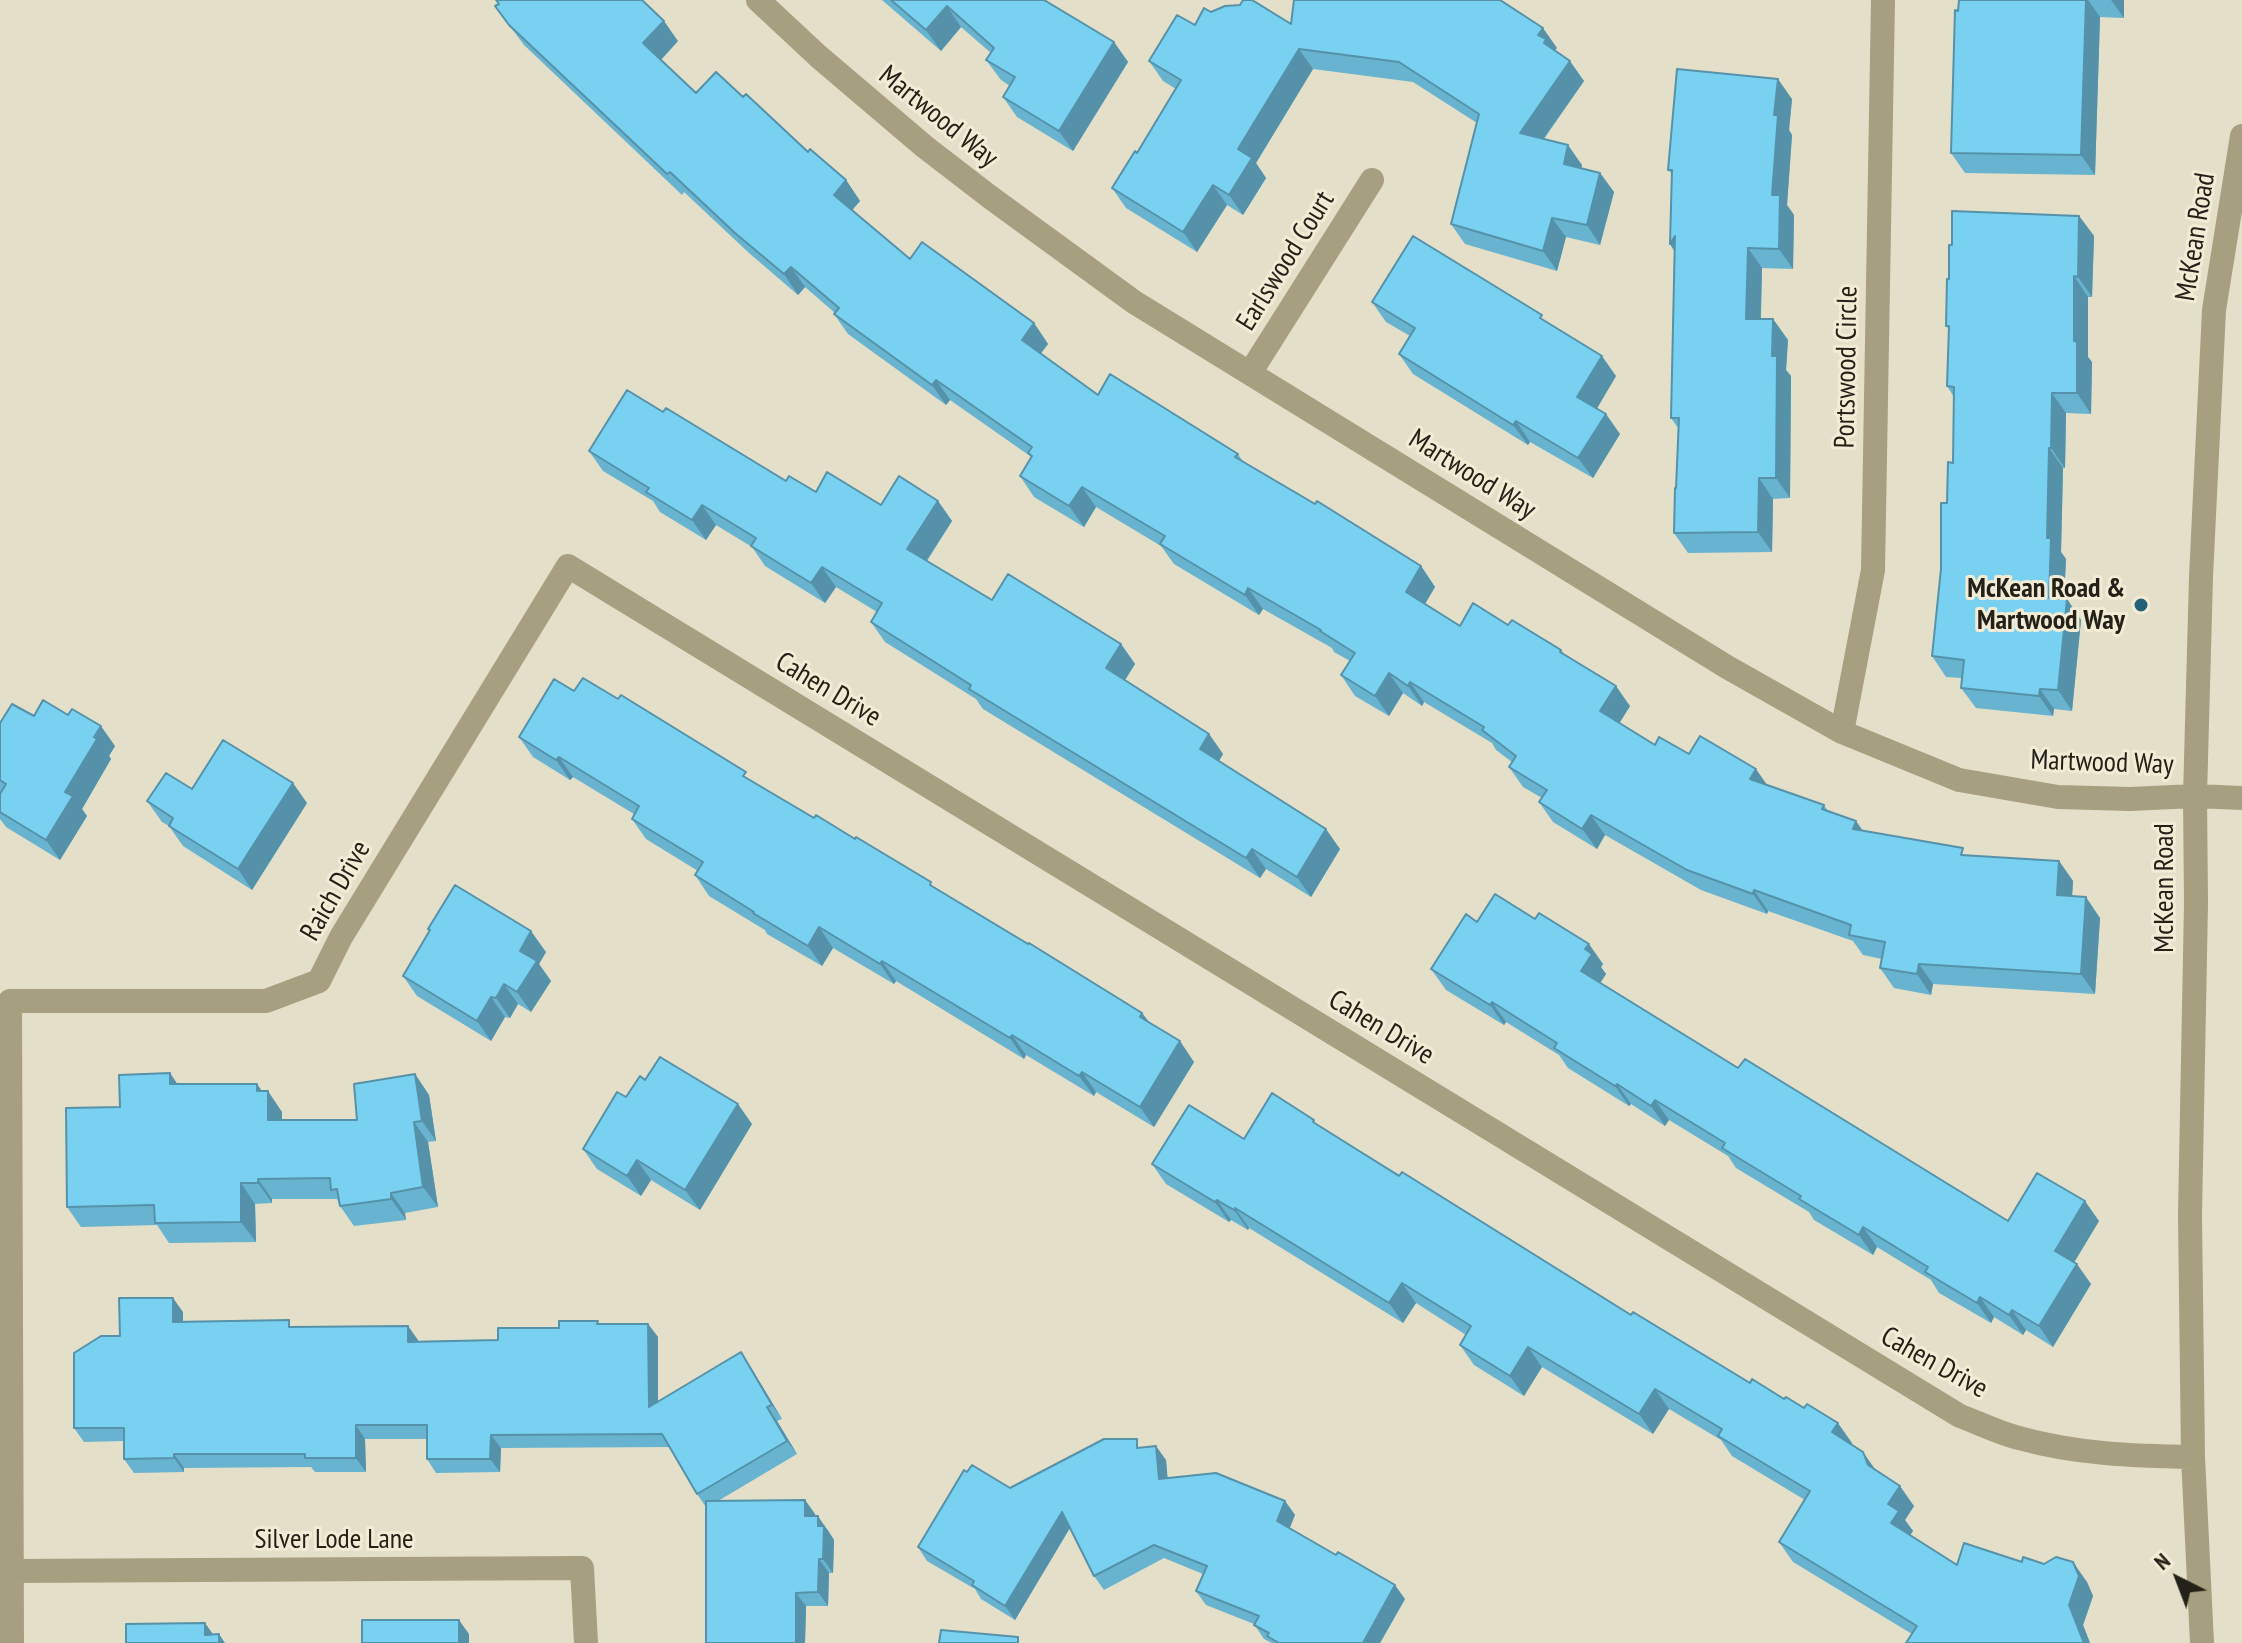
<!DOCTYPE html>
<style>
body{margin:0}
#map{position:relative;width:2242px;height:1643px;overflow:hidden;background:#e4dfc8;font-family:"PT Sans Narrow",sans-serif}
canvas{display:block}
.north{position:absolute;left:2138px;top:1539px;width:80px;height:80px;-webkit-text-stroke:6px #f2ecd5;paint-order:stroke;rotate:318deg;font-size:22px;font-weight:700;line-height:32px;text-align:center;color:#232118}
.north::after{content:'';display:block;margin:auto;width:28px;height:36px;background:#232118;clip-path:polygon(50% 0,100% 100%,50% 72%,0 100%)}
</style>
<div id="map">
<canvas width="2242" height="1643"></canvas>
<div class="north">N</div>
</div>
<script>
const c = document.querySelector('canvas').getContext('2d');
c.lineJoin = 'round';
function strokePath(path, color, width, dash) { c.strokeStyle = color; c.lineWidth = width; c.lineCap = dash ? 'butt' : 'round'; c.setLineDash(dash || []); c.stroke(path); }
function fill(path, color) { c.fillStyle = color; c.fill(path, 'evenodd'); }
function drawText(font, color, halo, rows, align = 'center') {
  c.font = font + ' "PT Sans Narrow",sans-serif'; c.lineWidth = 6; c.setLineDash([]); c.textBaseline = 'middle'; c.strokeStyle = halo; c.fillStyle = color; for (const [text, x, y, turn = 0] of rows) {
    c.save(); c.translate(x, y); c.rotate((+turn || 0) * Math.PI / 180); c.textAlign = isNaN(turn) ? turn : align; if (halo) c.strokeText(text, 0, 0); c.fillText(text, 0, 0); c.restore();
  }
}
const minor = new Path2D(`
 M758,0L818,56L925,147L990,197L1134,302L1727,667L1842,732L1959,780L2058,797L2130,799L2195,796L2242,798
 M1250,373L1372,180
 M1842,732L1873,570L1883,0
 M11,1571L582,1568L586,1643
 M12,1643L10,1001H266L319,981L341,937L568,566L1960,1416C1979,1423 1999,1433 2019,1438C2076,1454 2134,1456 2193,1457
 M2202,1643L2193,1457L2190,1215L2196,904L2195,796L2201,577L2214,310L2242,136`);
const wall = new Path2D(`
 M882,0H1044L1114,42L1128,62L1073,151L1017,117L1003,97L1010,86L1001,80L986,60L991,53L961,27L941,51Z
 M1959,0H2124V18L2100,17L2095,175L1965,173L1951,153Z
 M498,4L678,41L661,60L696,93L743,97L808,152L846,180L860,201L852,210L910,259L1034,323L1048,344L1041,353L1098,395L1238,454L1244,463L1421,566L1435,587L1425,604L1460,626L1508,625L1561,650L1565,655L1630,706L1619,723L1655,745L1689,754L1767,785L1824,805L1828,811L1863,831L1967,855L2059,861L2073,881L2072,896L2100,918L2095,994L1933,984L1931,995L1894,988L1880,968L1882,959L1863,955L1853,941L1768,911L1767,914L1701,890L1605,835L1597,849L1553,822L1539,802L1542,798L1523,787L1509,767L1512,762L1496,750L1492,743L1424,702L1422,706L1403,693L1389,716L1355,696L1341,675L1350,661L1334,652L1332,648L1263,609L1259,615L1174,564L1161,546L1096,507L1084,527L1034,497L1020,476L1031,458L1030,456L950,400L946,405L848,334L834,314L835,313L805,287L798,295L749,253L684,192L682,195L524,45L495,6Z
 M1211,12L1291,24L1557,48L1555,50L1584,81L1544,139L1582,165L1581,168L1600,173L1614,192L1600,245L1566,237L1557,271L1465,244L1451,224L1477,123L1413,82L1313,69L1256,163L1266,178L1243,215L1227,205L1197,252L1126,208L1112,188L1137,153L1176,89L1163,81L1149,61Z
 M1792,99L1789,130L1792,135L1787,205L1794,215L1793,269L1762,268L1761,319H1773L1788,340L1786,370L1791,376L1790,498L1773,499L1772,552L1688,553L1674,533L1678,428L1671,418L1674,251L1670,244L1672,174L1668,170Z
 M2079,216L2094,236L2092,297H2088V357L2092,362L2091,414L2066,413L2065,468H2063L2061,552L2066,559L2064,599H2067L2081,620L2072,711L2054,709L2053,716L1976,708L1961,688L1962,678L1946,677L1932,656L1947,503L1953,463L1954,397L1947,386L1949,329L1946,326L1949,279Z
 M1372,302L1547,323L1616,376L1597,408L1620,434L1593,478L1530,442L1528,445L1413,374L1399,354L1410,336L1386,322Z
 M663,412L786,481L816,492L881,505L938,501L952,521L927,561L992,600L1121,644L1135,664L1125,680L1209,734L1223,754L1219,761L1340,849L1311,897L1266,869L1260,878L983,709L976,699L885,642L871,622L877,612L836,587L825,603L765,566L752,547L716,525L706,540L660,512L653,501L603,471L589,451Z
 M574,691L753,782L935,888L1142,1013L1150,1023L1194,1062L1154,1127L1096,1092L1094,1096L1026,1055L1024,1059L896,981L894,984L833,948L822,966L767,934L765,930L709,896L695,875L698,871L646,839L632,819L634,814L573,777L570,780L533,757L519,737Z
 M34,716L115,746L109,756L111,759L82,809L87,816L60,860L6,827L0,819V723Z
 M192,789L307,803L252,890L183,846L169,826L162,822L147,801Z
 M1477,922L1603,964L1601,967L1606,974L1600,983L1738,1068L2008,1221H2099L2074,1262L2091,1284L2053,1347L2026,1330L2023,1335L1994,1317L1991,1323L1939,1293L1931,1280L1877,1247L1873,1255L1814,1220L1809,1212L1736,1168L1728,1156L1669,1120L1665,1126L1631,1104L1629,1106L1568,1068L1559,1055L1506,1022L1504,1025L1446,990L1431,969Z
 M428,929L546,952L539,964L551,981L531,1012L518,1004L510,1018L505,1017L491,1041L417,996L403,976L429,931Z
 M170,1073L177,1084H257L262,1091L282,1112V1120H357L415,1074L429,1095L436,1141L428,1142L438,1207L405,1213L406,1220L354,1226L340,1206L337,1199H272V1203L255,1204L256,1242L169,1243L157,1225L81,1227L67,1207L120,1107Z
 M645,1080L752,1124L700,1210L651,1180L641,1196L597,1169L583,1149L626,1097Z
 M1319,1126L1631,1315L1852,1443L1851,1444L1877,1471L1914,1506L1905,1520L1913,1531L1910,1535L1957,1565L2087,1582L2093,1596L2083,1625L2090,1643H1906L1912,1634L1793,1562L1779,1542L1805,1500L1732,1456L1721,1440L1669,1409L1653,1434L1542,1367L1524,1396L1474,1365L1460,1345L1466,1335L1416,1303L1403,1323L1249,1228L1248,1230L1231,1220L1229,1222L1166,1184L1152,1164L1244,1139Z
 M183,1312V1322L294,1327L408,1326L418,1341L498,1340L559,1328L600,1324H648L658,1337V1402L750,1366L782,1419L777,1421L797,1454L718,1501L805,1500L815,1514V1516L828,1530L834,1540L833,1573H829L828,1606H806L805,1643H706V1507L697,1494L670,1447L501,1448L500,1472L436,1473L427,1459V1439H365L366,1472H315L311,1467L184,1468V1472L134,1473L124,1459V1441L84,1442L74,1428L120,1336Z
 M1143,1447L1166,1460L1167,1478L1285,1501L1295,1515L1289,1528L1405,1599L1380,1643H1272L1264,1639L1254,1624L1206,1605L1196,1591L1203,1574L1164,1558L1104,1590L1094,1576L1070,1528L1015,1620L981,1599L975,1589L927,1561L918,1547L967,1472L1010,1488Z`);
const shadedWall = new Path2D(`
 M2086,0H2088L2100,17L2095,175L2081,155Z
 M2111,0H2124V18Z
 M947,6L961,27L941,51L926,30Z
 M664,21L678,41L658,63L643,43Z
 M1543,28L1557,48L1554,51L1558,63L1538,35Z
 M1114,42L1128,62L1073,151L1059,131Z
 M1299,49L1313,69L1256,163L1266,178L1243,215L1229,195L1238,149Z
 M1570,61L1584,81L1534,152L1520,133Z
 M1778,79L1792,99L1789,130L1792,135L1787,205L1794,215L1793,269L1779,249L1772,195L1774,115Z
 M1568,145L1582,165L1578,184L1564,164Z
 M1600,173L1614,192L1600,245L1587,225Z
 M846,180L860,201L848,215L834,195Z
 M1213,185L1227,205L1197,252L1183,232Z
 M2079,216L2094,236L2092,297L2078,277Z
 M1552,218L1566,237L1557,271L1543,251Z
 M1675,236L1684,264L1670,244Z
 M1748,248L1762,268L1760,339L1746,319Z
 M791,267L805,287L798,295L784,274Z
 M2074,276L2088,297V357L2092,362L2091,414L2077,393L2074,341Z
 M1773,319L1788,340L1786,370L1791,376L1790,498L1776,478L1772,356Z
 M1034,323L1048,344L1036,360L1022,340Z
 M1602,356L1616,376L1592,417L1577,397Z
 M936,380L950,400L946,405L932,385Z
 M2052,393L2066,413L2065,468L2051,448Z
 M1606,414L1620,434L1593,478L1578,458Z
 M1516,421L1530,442L1528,445L1513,425Z
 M2049,448L2063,468L2061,552L2066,559L2063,618L2049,598L2047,538Z
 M1759,478L1773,499L1772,552L1758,532Z
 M1082,487L1096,507L1084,527L1069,506Z
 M938,501L952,521L921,569L907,549Z
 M702,505L716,525L706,540L692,520Z
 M1421,566L1435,587L1420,612L1406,592Z
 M822,567L836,587L825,603L811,583Z
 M1248,588L1263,609L1259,615L1245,595Z
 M2067,599L2081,620L2072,711L2058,690Z
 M1121,644L1135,664L1120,688L1106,668Z
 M1389,673L1403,693L1389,716L1375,696Z
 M1410,682L1424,702L1422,706L1408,686Z
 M1616,686L1630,706L1614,732L1600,711Z
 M2040,689L2054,709L2053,716L2039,696Z
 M101,726L115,746L109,756L111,759L82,809L87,816L60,860L46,840L65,792Z
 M1209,734L1223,754L1214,769L1200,749Z
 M559,757L573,777L570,780L556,760Z
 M1756,769L1770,789L1750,779Z
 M293,783L307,803L252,890L238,869Z
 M1591,815L1605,835L1597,849L1582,829Z
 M1856,821L1870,841L1853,829Z
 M1326,829L1340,849L1311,897L1297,877Z
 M1252,849L1266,869L1260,878L1246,858Z
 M2059,861L2073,881L2071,915L2057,895Z
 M1754,890L1768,911L1767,914L1753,894Z
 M2086,897L2100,918L2095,994L2081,974Z
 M819,927L833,948L822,966L808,946Z
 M531,931L546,952L539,964L551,981L531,1012L517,992L520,951Z
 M1589,944L1603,964L1601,967L1606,974L1595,991L1581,971L1585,949Z
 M882,961L896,981L894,984L880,964Z
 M1919,964L1933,984L1931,995L1917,974Z
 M504,984L518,1004L510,1018L496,998Z
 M491,997L505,1017L491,1041L477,1021Z
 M1492,1002L1506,1022L1504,1025L1490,1005Z
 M1142,1013L1157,1033L1140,1017Z
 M1012,1035L1026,1055L1024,1059L1010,1038Z
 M1180,1041L1194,1062L1154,1127L1140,1107Z
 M1082,1072L1096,1092L1094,1096L1079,1076Z
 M170,1073L184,1094L170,1084Z
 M415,1074L429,1095L436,1141L422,1121Z
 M257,1084L268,1101V1091L282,1112V1140L268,1120L257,1091Z
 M1617,1084L1631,1104L1629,1106L1615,1086Z
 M1655,1100L1669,1120L1665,1126L1651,1106Z
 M738,1104L752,1124L700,1210L685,1190Z
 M414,1122L428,1142L438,1207L423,1187Z
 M637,1160L651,1180L641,1196L627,1176Z
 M258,1179L272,1199V1203L258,1183Z
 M241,1183L255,1204L256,1242L241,1222Z
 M391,1193L405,1213L406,1220L391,1199Z
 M1217,1200L1231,1220L1229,1222L1215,1202Z
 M2085,1201L2099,1221L2069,1271L2055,1251Z
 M1235,1208L1249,1228L1248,1230L1234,1210Z
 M1863,1227L1877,1247L1873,1255L1859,1235Z
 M2077,1264L2091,1284L2053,1347L2039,1326Z
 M1402,1283L1416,1303L1403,1323L1389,1303Z
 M1980,1297L1994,1317L1991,1323L1977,1303Z
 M173,1298L183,1312V1336L173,1322Z
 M2012,1310L2026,1330L2023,1335L2009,1315Z
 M648,1324L658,1337V1421L649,1407Z
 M408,1326L418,1340V1355L408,1342Z
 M1528,1347L1542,1367L1524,1396L1510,1376Z
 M741,1352L750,1366L782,1419L772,1405Z
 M1655,1389L1669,1409L1653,1434L1639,1414Z
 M767,1407L777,1421L797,1454L787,1441Z
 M1838,1423L1852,1443L1846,1452L1832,1432Z
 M356,1425L365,1439L366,1472L356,1458Z
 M491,1435L501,1448L500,1472L490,1459Z
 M1156,1446L1166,1460L1169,1493L1159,1479Z
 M1863,1452L1877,1472L1868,1465Z
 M174,1454L184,1468V1472L174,1458Z
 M1900,1486L1914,1506L1905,1520L1913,1531L1905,1543L1891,1523L1888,1504Z
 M805,1500L815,1514L814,1530L805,1516Z
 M1285,1501L1295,1515L1287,1535L1277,1521Z
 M1062,1512L1071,1526L1015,1620L1005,1606Z
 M818,1516L834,1540L833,1573L823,1559L818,1526Z
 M819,1559L829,1573L828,1606L818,1592Z
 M2073,1562L2087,1582L2093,1596L2083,1625L2090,1643H2084L2069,1605Z
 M1395,1585L1405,1599L1380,1643H1363Z
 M796,1593L806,1606L805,1643H796Z
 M459,1620L469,1634V1643H459Z
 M205,1623L215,1637L205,1635Z
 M219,1634L225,1643H219Z`);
const building = new Path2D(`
 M496,0H642L664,21L643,43L696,93L716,72L743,97L746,94L808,152L810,149L846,180L834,195L910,259L922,242L1034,323L1022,340L1098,395L1110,374L1238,454L1235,457L1315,504L1317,501L1421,566L1406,592L1460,626L1473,603L1508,625L1512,620L1561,650L1560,652L1616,686L1600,711L1655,745L1659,737L1689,754L1700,736L1756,769L1750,779L1824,805L1822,809L1856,821L1853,829L1963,848L1961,855L2059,861L2057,895L2086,897L2081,974L1919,964L1917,974L1880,968L1885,942L1849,935L1851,925L1754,890L1753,894L1687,870L1591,815L1582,829L1539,802L1547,790L1509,767L1516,756L1482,730L1484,727L1410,682L1408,686L1389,673L1375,696L1341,675L1355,653L1320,631L1321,630L1248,588L1245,595L1160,544L1165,536L1082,487L1069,506L1020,476L1032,456L1028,453L1032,447L936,380L932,385L834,314L839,308L791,267L784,274L735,233L670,172L667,174L509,25L495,6L499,4Z
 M891,0H1044L1114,42L1059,131L1003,97L1015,77L986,60L994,48L947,6L926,30Z
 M1243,0H1252L1291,24L1294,0H1500L1543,28L1538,35L1546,39L1544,43L1570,61L1520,133L1568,145L1564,164L1600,173L1587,225L1552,218L1543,251L1451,224L1479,114L1399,62L1299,49L1238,149L1252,158L1229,195L1213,185L1183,232L1112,188L1135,151L1137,153L1181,80L1149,61L1177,15L1195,25L1204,8L1211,12L1225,6L1240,5Z
 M1959,0H2086L2081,155L1951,153L1955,10L1958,11Z
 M1677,69L1778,79L1774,115H1778L1772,195H1780L1779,249L1748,248L1746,319H1773L1772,356H1777L1776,478H1759L1758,532L1674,533L1675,488H1676L1679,418H1671L1675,236L1670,244L1672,170H1668Z
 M1952,211L2079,216L2078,277L2074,276V341L2077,342V393H2052L2051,448H2049L2047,538H2051L2049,598L2067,599L2058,690L2040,689L2039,696L1961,688L1964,660L1932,656L1941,569V503H1947L1948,462L1953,463L1954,387L1947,386L1949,326H1946L1947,279H1949V245H1952Z
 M1413,236L1542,315L1540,318L1602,356L1577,397L1606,414L1578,458L1516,421L1513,425L1399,354L1415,328L1372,302Z
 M627,390L663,412L666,408L786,481L789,476L816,492L827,472L881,505L899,476L938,501L907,549L992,600L1008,574L1121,644L1106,668L1209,734L1200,749L1326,829L1297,877L1252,849L1246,858L969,689L971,685L871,622L882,603L822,567L811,583L751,546L756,538L702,505L692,520L646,492L649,488L589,451Z
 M583,678L618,699L621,695L746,772L743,776L814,818L816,815L855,839L856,837L931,882L930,885L1028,944L1029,943L1142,1013L1140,1017L1180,1041L1140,1107L1082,1072L1079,1076L1012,1035L1010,1038L882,961L880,964L819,927L808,946L753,913L754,912L695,875L703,862L632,819L639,806L559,757L556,760L519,737L554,679L574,691Z
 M43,700L68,715L72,709L101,726L94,737L97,739L65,792L73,796L46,840L0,812V794L6,784L0,780V723L12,704L34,716Z
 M223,740L293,783L238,869L169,826L173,818L147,801L166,773L192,789Z
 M455,885L531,931L520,951L537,961L517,992L504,984L496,998L491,997L477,1021L403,976L430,930L428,929Z
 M1495,894L1535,919L1539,913L1589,944L1585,949L1592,954L1581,971L1738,1068L1745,1059L2008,1221L2037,1173L2085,1201L2055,1251L2077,1264L2039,1326L2012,1310L2009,1315L1980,1297L1977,1303L1925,1272L1928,1267L1863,1227L1859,1235L1799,1199L1801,1196L1722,1148L1725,1143L1655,1100L1651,1106L1617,1084L1615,1086L1554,1048L1557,1043L1492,1002L1490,1005L1431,969L1466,914L1477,922Z
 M660,1057L738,1104L685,1190L637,1160L627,1176L583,1149L617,1092L626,1097L640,1076L645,1080Z
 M170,1073V1084H257V1091H268V1120H357L354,1084L415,1074L422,1121L414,1122L423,1187L391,1193V1199L340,1206L337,1189L331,1190L330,1178L258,1179V1183H241V1222L155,1223L154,1205L67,1207L66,1108L120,1107L119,1075Z
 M1272,1093L1314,1120L1313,1122L1399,1176L1402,1172L1631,1315L1633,1312L1750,1383L1752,1379L1784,1399L1786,1397L1804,1408L1807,1404L1838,1423L1832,1432L1863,1452L1868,1465L1900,1486L1888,1504L1899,1511L1891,1523L1957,1565L1964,1543L2022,1562L2023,1557L2044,1564L2056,1557L2073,1562L2079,1576L2069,1605L2084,1643H1906L1917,1626L1779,1542L1810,1491L1718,1436L1722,1429L1655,1389L1639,1414L1528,1347L1510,1376L1460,1345L1471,1326L1402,1283L1389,1303L1235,1208L1234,1210L1217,1200L1215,1202L1152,1164L1189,1105L1244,1139Z
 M119,1298H173V1322L289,1320V1327L408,1326V1342L498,1340V1328H559V1321H598L597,1324H648L649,1407L741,1352L772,1405L767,1407L787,1441L697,1494L662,1434L491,1435L490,1459H427V1425H356V1458H305V1454H174V1458L124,1459V1428H74V1353L101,1336H120Z
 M1104,1439H1137V1448L1156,1446L1159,1479L1216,1473L1285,1501L1277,1521L1336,1555L1338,1552L1395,1585L1363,1643H1279L1267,1636L1269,1633L1254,1625L1259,1616L1196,1591L1207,1566L1154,1545L1094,1576L1062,1512L1005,1606L972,1585L974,1581L918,1547L964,1470L967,1472L972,1465L1010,1488Z
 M805,1500V1516H818V1526H824L823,1559H819L818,1592L796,1593V1643H706V1501Z
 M362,1620H459V1643H362Z
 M205,1623V1635L219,1634V1643H126V1624Z
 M941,1630L1018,1637V1643H939Z`);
const markers = [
 [2141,605,8,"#226177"]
];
const streetNames = [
 ["Martwood Way",938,117,39],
 ["McKean Road",2196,237,-81],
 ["Earlswood Court",1286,261,-58],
 ["Portswood Circle",1847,367,-89],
 ["Martwood Way",1472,475,32],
 ["Cahen Drive",828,690,31],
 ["Martwood Way",2102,763,2],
 ["McKean Road",2165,888,-90],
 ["Raich Drive",336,891,-60],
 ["Cahen Drive",1381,1028,31],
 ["Cahen Drive",1934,1363,29],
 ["Silver Lode Lane",334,1540]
];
const poiNames = [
 ["McKean Road &",2125,589],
 ["Martwood Way",2125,621]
];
strokePath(minor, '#a69f80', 24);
fill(wall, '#68b4d0');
fill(shadedWall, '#5592a9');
fill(building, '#79d1f2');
strokePath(building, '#5592a9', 2);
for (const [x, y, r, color] of markers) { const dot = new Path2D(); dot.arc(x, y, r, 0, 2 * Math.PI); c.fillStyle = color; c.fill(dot); strokePath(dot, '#f2ecd5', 3); }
drawText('28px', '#232118', '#f2ecd5', streetNames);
drawText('bold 28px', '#232118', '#f2ecd5', poiNames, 'right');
</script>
